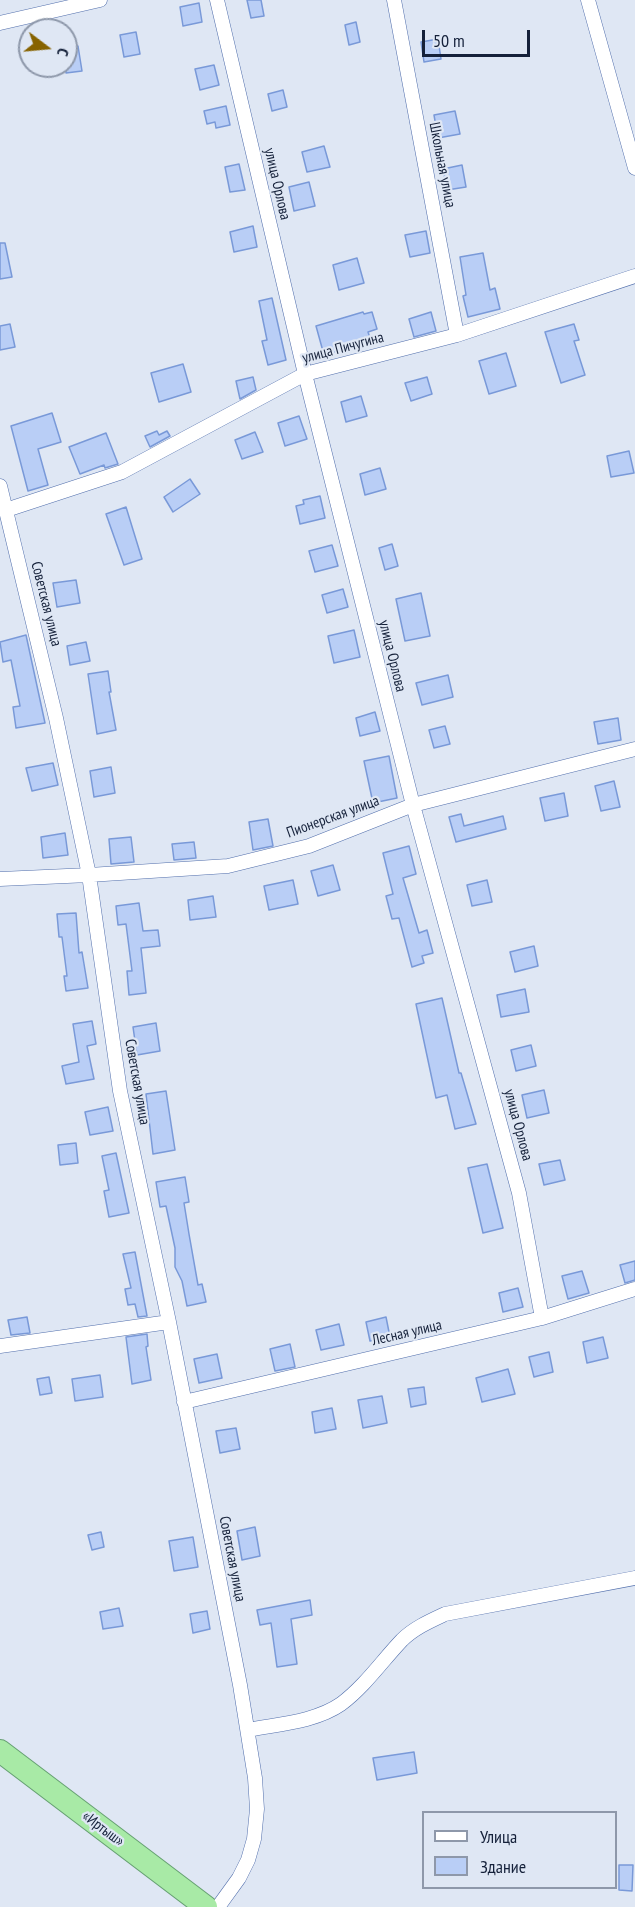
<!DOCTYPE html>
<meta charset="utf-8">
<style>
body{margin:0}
#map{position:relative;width:635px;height:1907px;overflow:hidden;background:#dfe7f4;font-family:"PT Sans Narrow",sans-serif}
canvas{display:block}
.legend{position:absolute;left:422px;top:1811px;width:195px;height:78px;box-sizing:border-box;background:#dfe7f4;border:2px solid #8e98aa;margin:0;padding:8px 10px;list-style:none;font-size:18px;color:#15213a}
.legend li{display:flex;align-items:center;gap:12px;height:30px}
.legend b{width:30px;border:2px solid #8e98aa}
.north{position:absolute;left:18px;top:18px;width:60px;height:60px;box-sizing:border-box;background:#dfe7f4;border:2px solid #8e98aa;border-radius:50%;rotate:106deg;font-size:16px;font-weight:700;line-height:24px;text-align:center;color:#15213a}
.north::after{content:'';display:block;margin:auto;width:21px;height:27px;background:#876300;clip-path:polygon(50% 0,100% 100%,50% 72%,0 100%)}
.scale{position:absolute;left:422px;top:30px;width:108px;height:27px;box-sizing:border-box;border:3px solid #15213a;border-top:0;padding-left:8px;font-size:18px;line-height:21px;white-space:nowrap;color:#15213a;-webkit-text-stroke:4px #dfe7f4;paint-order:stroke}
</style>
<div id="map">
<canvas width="635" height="1907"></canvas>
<ul class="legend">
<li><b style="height:8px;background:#fff"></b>Улица</li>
<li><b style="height:16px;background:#b9cef6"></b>Здание</li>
</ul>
<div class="north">С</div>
<div class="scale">50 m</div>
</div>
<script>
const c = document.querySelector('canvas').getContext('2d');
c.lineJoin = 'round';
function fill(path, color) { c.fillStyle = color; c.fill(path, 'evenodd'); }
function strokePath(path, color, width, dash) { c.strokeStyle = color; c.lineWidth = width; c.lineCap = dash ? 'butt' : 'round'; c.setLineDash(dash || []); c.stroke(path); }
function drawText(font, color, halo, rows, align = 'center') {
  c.font = font + ' "PT Sans Narrow",sans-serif'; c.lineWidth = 4.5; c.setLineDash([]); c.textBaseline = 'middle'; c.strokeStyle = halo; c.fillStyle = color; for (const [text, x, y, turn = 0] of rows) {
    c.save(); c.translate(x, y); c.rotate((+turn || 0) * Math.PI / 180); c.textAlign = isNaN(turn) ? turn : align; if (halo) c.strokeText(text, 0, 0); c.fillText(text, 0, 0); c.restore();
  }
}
const building = new Path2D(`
 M247,0H261L264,16L251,18Z
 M199,3L202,22L183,26L180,7Z
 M356,22L360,42L349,45L345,25Z
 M136,32L140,54L124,57L120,35Z
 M438,39L441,59L424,62L421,42Z
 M78,46L82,71L66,73V48Z
 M214,65L219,85L200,90L195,69Z
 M283,90L287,107L272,111L268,94Z
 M226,106L230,125L216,128L215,122L207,124L204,111Z
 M455,111L460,134L438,138L434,115Z
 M324,146L330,167L307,172L302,152Z
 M239,164L245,190L230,192L225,167Z
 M462,165L466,187L447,190L443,169Z
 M309,182L315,206L294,211L289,187Z
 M253,226L257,247L234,252L230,232Z
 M426,231L430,253L410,257L405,235Z
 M0,243H5L12,277L0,279Z
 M483,253L490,290L495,288L500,309L468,317L463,296L466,295L460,257Z
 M357,258L364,283L339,290L333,265Z
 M272,298L286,360L268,365L262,341L267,340L259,301Z
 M363,312L364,314L372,312L377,329L368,332L371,341L324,355L316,326Z
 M431,312L436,331L414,337L409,319Z
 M10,324L15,347L0,350V326Z
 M574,324L579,340L574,341L585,375L561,383L545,332Z
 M506,353L516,386L489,394L479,361Z
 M183,364L191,392L159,402L151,373Z
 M253,377L256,390L240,399L236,381Z
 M427,377L432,394L411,401L405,383Z
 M361,396L367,416L346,422L341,402Z
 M52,413L61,442L38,449L48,485L28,491L11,426Z
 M299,416L307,439L285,446L278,423Z
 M157,431L159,435L167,431L170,436L150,447L145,436Z
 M255,432L263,452L242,459L235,440Z
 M106,433L118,464L105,468L104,465L80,474L69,447Z
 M629,451L634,473L611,477L607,456Z
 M380,468L386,489L365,495L360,474Z
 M190,479L200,494L173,512L164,497Z
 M320,496L325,518L300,524L296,506L304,504L303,500Z
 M126,507L142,559L124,565L106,514Z
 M392,544L398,566L385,570L379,548Z
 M332,545L338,566L315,572L309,551Z
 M76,580L80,603L57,607L53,583Z
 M343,589L348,607L327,613L322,595Z
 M421,593L430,636L405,641L396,599Z
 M354,630L360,657L334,663L328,636Z
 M26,635L45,723L16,728L13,707L20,706L11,660L3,662L0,642Z
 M86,642L90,661L70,665L67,646Z
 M108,671L111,692H109L116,730L97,734L88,674Z
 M448,675L453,697L422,705L416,683Z
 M375,712L380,731L360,736L356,718Z
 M618,718L621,740L598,744L594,722Z
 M445,726L450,744L434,748L429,730Z
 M389,756L397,798L373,803L364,761Z
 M53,763L58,785L32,791L26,768Z
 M111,767L115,793L94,797L90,771Z
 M614,781L620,807L601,811L595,786Z
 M564,793L568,816L545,821L540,798Z
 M461,814L464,826L503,816L506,829L456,842L449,817Z
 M268,819L273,846L253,850L249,822Z
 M65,833L68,855L43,858L41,837Z
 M131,837L134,862L111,864L109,839Z
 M194,842L196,858L174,860L172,844Z
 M409,846L416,874L403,878L419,933L427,930L433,953L422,956L424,963L412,967L399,918L392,919L386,896L393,894L383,853Z
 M333,865L340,890L318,896L311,871Z
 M293,880L298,904L269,910L264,886Z
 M487,880L492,902L472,906L467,885Z
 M213,896L216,917L190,920L188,900Z
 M139,903L143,931L158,930L160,946L141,948L146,993L129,995L127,971H132L126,924L118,925L116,906Z
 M76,913L79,953L82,952L88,988L66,991L64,976H67L62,937H59L57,914Z
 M534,946L538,966L515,972L510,952Z
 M525,989L529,1012L501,1017L497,995Z
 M442,998L459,1073H461L476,1124L455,1129L447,1095L436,1098L416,1004Z
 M92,1021L96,1044L87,1046L94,1079L66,1084L62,1066L79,1062L73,1024Z
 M156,1023L160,1051L137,1055L133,1027Z
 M531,1045L536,1066L516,1071L511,1050Z
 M544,1090L549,1113L527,1118L522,1095Z
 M166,1091L175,1150L153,1154L146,1094Z
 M108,1107L113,1131L90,1135L85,1112Z
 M76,1143L78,1163L60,1165L58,1145Z
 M116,1153L129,1213L109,1217L104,1191L109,1190L102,1156Z
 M560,1160L565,1180L544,1185L539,1164Z
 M487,1164L503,1228L483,1233L468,1168Z
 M185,1177L189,1202L184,1203L189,1234L198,1285L202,1284L206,1302L187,1306L182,1281L175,1267V1248L166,1206L160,1207L156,1182Z
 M135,1252L147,1316L138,1317L135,1304L128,1305L125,1289L131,1288L123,1254Z
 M635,1261V1280L625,1283L620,1265Z
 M582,1271L589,1293L568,1299L562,1276Z
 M518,1288L523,1307L503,1312L499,1293Z
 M27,1317L30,1333L11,1335L8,1320Z
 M386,1317L390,1337L370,1341L366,1322Z
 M339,1324L344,1345L321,1350L316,1330Z
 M147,1334L148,1346L146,1347L151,1380L132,1384L126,1337Z
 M603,1337L608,1358L587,1363L583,1342Z
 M290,1344L295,1367L275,1371L270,1349Z
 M549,1352L553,1372L534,1377L529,1357Z
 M217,1354L222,1378L199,1383L194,1359Z
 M508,1369L515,1394L482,1402L476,1378Z
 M100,1375L103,1397L75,1401L72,1379Z
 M49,1377L52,1393L40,1395L37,1379Z
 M424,1387L426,1404L411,1407L408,1389Z
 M382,1396L387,1423L363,1428L358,1400Z
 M332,1408L336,1429L315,1433L312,1412Z
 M236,1428L240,1449L220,1453L216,1431Z
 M255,1527L260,1556L242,1560L237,1531Z
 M101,1532L104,1547L92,1550L88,1535Z
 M193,1537L198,1567L174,1571L169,1541Z
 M310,1600L312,1615L291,1619L297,1664L277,1667L271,1623L260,1625L257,1610Z
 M119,1608L123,1626L103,1629L100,1612Z
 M207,1611L210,1629L193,1633L190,1614Z
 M414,1752L417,1773L377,1780L373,1758Z
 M619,1865H633L632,1891L619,1890Z`);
const minor = new Path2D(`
 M217,0L305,374L413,805L519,1193L542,1318
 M394,0L457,335
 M588,0L635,168
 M0,23L100,0
 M0,486L56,718L89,875L120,1091L169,1322L240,1685L255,1778L257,1809L254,1839L248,1860L239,1878L218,1907
 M6,510L122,472L305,374L457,335L635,276
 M0,879L89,875L228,866L309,846L413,805L635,749
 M0,1346L169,1322
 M184,1402L542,1318L635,1289
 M248,1730C278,1724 315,1722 341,1704C365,1686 382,1661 402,1640C414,1628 430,1621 445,1614L635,1578`);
const trunk = new Path2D(`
 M0,1751L206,1907`);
const streetNames = [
 ["Школьная улица",442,165,79],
 ["улица Орлова",277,184,77],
 ["улица Пичугина",343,348,-15],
 ["Советская улица",46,604,76],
 ["улица Орлова",392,656,76],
 ["Пионерская улица",333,817,-20],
 ["Советская улица",137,1082,80],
 ["улица Орлова",518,1125,75],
 ["Лесная улица",407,1333,-13],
 ["Советская улица",232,1559,79],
 ["«Иртыш»",103,1829,37]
];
fill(building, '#b9cef6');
strokePath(building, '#7999d8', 1.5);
strokePath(minor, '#526fac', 15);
strokePath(trunk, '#66a072', 24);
strokePath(minor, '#fff', 14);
strokePath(trunk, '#a8eaa6', 22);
drawText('15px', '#15213a', '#dfe7f4', streetNames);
</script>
